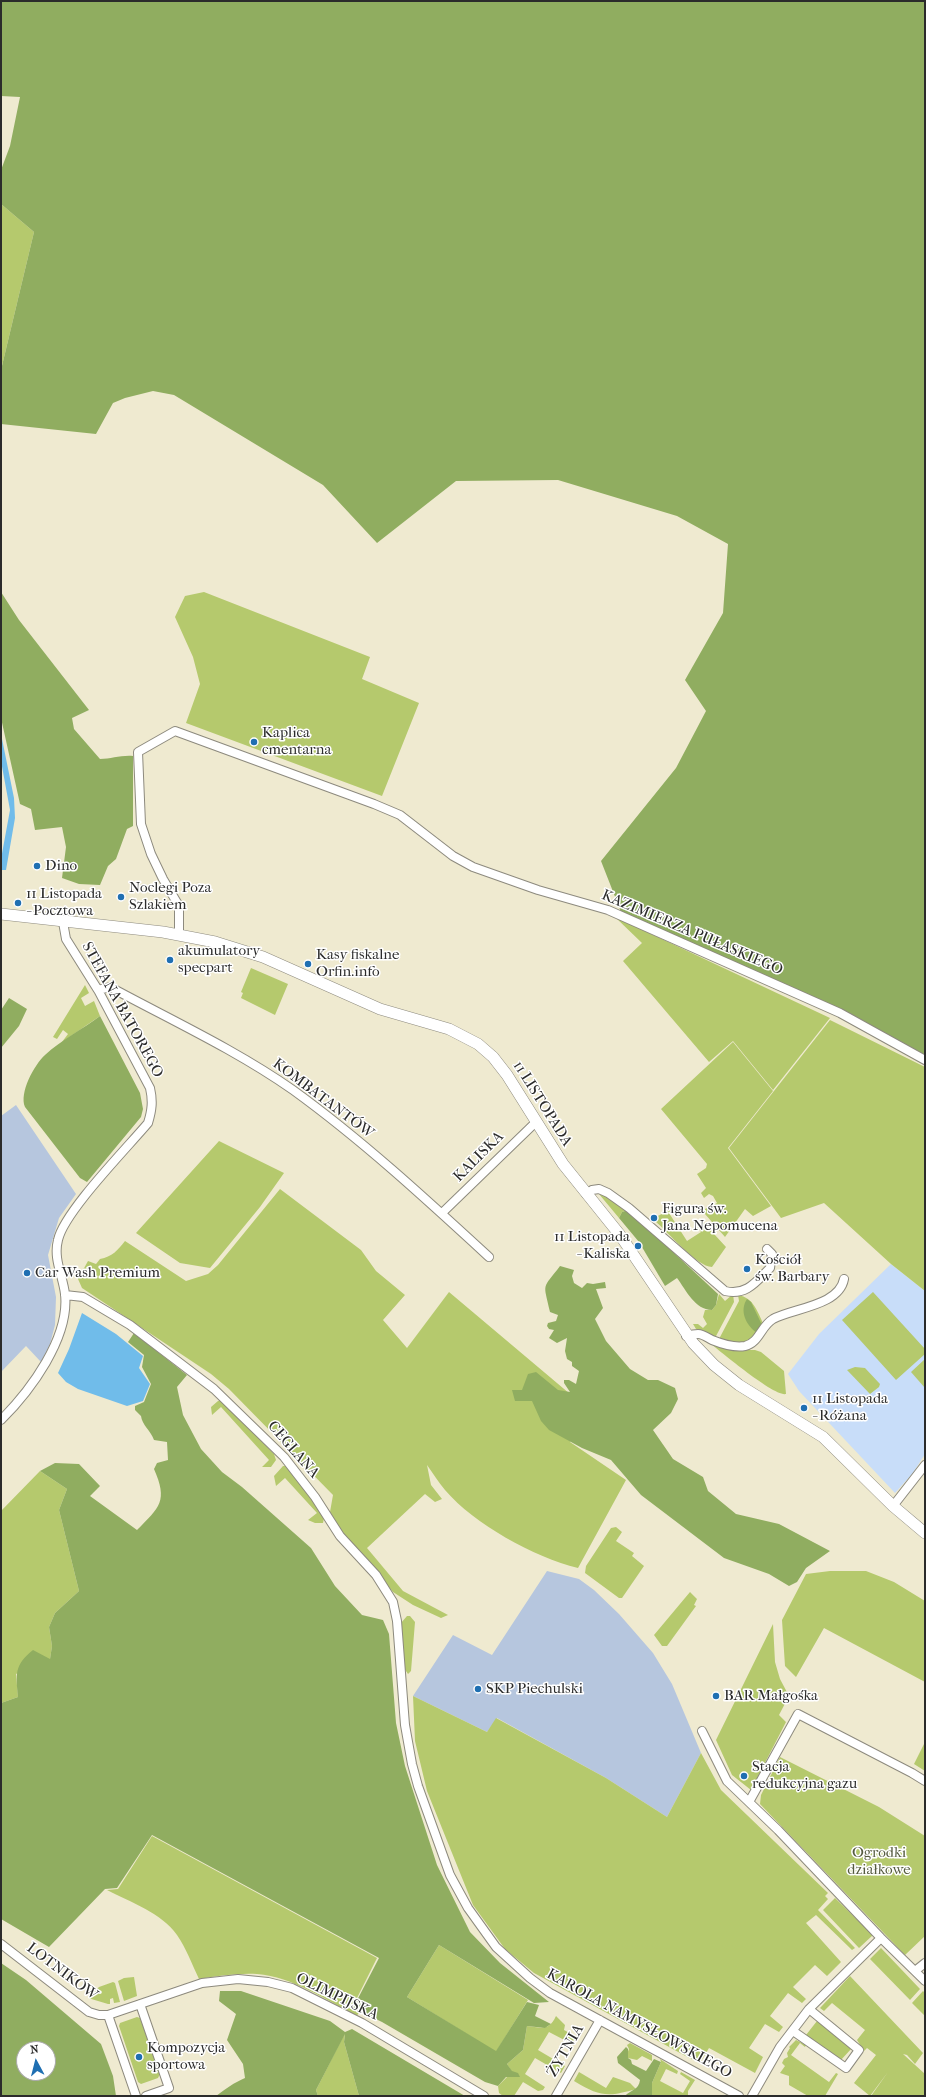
<!DOCTYPE html>
<meta charset="utf-8">
<style>
body{margin:0}
#map{position:relative;width:926px;height:2097px;overflow:hidden;background:#efead0;font-family:"IM FELL French Canon",serif}
canvas{display:block}
.frame{position:absolute;inset:0;border:2px solid #2b2b2b;pointer-events:none}
.north{position:absolute;left:16px;top:2041px;width:40px;height:40px;box-sizing:border-box;background:#fff;border:1px solid #aaa;border-radius:50%;rotate:353deg;font-size:11px;font-weight:700;line-height:16px;text-align:center;color:#2b2b2b}
.north::after{content:'';display:block;margin:auto;width:14px;height:18px;background:#1f6fb2;clip-path:polygon(50% 0,100% 100%,50% 72%,0 100%)}
</style>
<div id="map">
<canvas width="926" height="2097"></canvas>
<div class="frame"></div>
<div class="north">N</div>
</div>
<script>
const c = document.querySelector('canvas').getContext('2d');
c.lineJoin = 'round';
function fill(path, color) { c.fillStyle = color; c.fill(path, 'evenodd'); }
function strokePath(path, color, width, dash) { c.strokeStyle = color; c.lineWidth = width; c.lineCap = dash ? 'butt' : 'round'; c.setLineDash(dash || []); c.stroke(path); }
function drawText(font, color, halo, rows, align = 'center') {
  c.font = font + ' "IM FELL French Canon",serif'; c.lineWidth = 3; c.setLineDash([]); c.textBaseline = 'middle'; c.strokeStyle = halo; c.fillStyle = color; for (const [text, x, y, turn = 0] of rows) {
    c.save(); c.translate(x, y); c.rotate((+turn || 0) * Math.PI / 180); c.textAlign = isNaN(turn) ? turn : align; if (halo) c.strokeText(text, 0, 0); c.fillText(text, 0, 0); c.restore();
  }
}
const built = new Path2D(`
 M891,1264L925,1291V1454L913,1473L895,1493L799,1391L788,1374L819,1334Z`);
const industrial = new Path2D(`
 M16,1105L76,1194L59,1218L48,1255L56,1297L55,1325L50,1344L41,1362L26,1346L1,1372V1116Z
 M547,1571L579,1579L594,1590L619,1614L653,1653L672,1684L701,1753L667,1817L606,1778L497,1718L487,1732L413,1696L453,1635L492,1655Z`);
const green = new Path2D(`
 M1,204L34,232L1,370Z
 M204,592L370,657L362,679L419,703L382,796L186,723L200,684L193,657L175,617L185,596Z
 M615,917L830,1018L773,1090L733,1041L709,1062L623,961L642,943Z
 M251,968L288,984L275,1015L241,998L243,993L241,992Z
 M85,985L89,993L81,998L85,1006L94,1001L100,1016L62,1042L68,1034L63,1030L57,1039L53,1037Z
 M830,1020L925,1067V1291L891,1264L824,1203L781,1218L729,1148Z
 M733,1042L773,1091L728,1148L771,1206L753,1216L745,1209L725,1237L705,1214V1209L717,1203L713,1196L709,1194L704,1198L701,1193L706,1188L697,1174L706,1168L707,1164L661,1109Z
 M219,1141L284,1173L260,1207L210,1268L180,1263L136,1233Z
 M280,1189L361,1250L376,1271L405,1295L383,1320L407,1348L449,1292L589,1410L570,1442L626,1480L578,1568C534,1557 474,1524 445,1490C438,1482 433,1473 427,1465L431,1485L442,1499L435,1502L425,1494L367,1548L403,1591L448,1615L441,1618L413,1605L393,1592L340,1529L330,1512L333,1495L229,1389L211,1374L82,1288L78,1279L88,1261L96,1264L100,1259C112,1257 118,1250 125,1241L186,1281L208,1274L218,1265Z
 M599,1194H603L628,1210L622,1212L619,1218Z
 M671,1209L673,1210L669,1213L687,1241L701,1232L697,1225L703,1222L726,1247L712,1267C697,1267 667,1231 655,1221L656,1217Z
 M873,1292L925,1349V1354L896,1380L842,1320Z
 M719,1294L725,1301L733,1294L734,1302L715,1338L696,1329L693,1324H698L703,1328L707,1324L703,1317L705,1310H712L716,1305Z
 M738,1295C754,1298 757,1311 764,1325L748,1343L734,1344L719,1339L739,1301Z
 M706,1340L733,1350H755L761,1352L784,1371L786,1394C774,1397 718,1349 706,1340Z
 M925,1359V1388L911,1372Z
 M855,1367L865,1368L880,1384L879,1387L870,1394L847,1370Z
 M221,1400L274,1454L276,1460L271,1467H262L269,1460L221,1407L212,1415L211,1407L218,1401Z
 M283,1466H286L320,1510L324,1518L323,1523H315L308,1520L317,1513L285,1478L276,1486L274,1476Z
 M40,1471L67,1489L59,1510L79,1591L55,1613L49,1627L52,1646L50,1659L16,1674L18,1697L1,1703V1511Z
 M616,1527L622,1532L616,1541L634,1553L632,1556L644,1566L622,1598H619L585,1573L586,1566L611,1528Z
 M830,1571H866L894,1582L925,1601V1682L824,1628L796,1677L785,1666L782,1620L806,1574Z
 M690,1592L697,1599L694,1605L696,1606L667,1646H662L654,1635Z
 M407,1616H410L415,1622L411,1671L408,1674L404,1668L401,1623Z
 M773,1624L775,1662L780,1679L789,1696L779,1715L786,1722L751,1790L732,1775L716,1740Z
 M413,1696L487,1732L496,1718L606,1778L667,1817L701,1753L721,1790L828,1893L825,1896L828,1899L818,1910L855,1948L852,1950L816,1915L806,1923L841,1962L827,1976L815,1965L793,1987L806,1999L802,2003L788,1993L770,2016L783,2027L779,2032L765,2024L749,2048L763,2057L755,2073L709,2048L700,2063L691,2059L534,1973L505,1949L473,1905L427,1791L415,1741Z
 M925,1742V1771L914,1764Z
 M780,1757L879,1807L925,1836V1936L905,1955L760,1804L761,1795Z
 M152,1836L377,1958L352,2008L359,2012L357,2016C326,2000 293,1977 257,1974C238,1973 218,1976 199,1979C192,1964 186,1948 177,1935C162,1913 130,1902 107,1890L118,1889Z
 M835,1898L873,1935L859,1948L823,1910Z
 M439,1945L528,2000L496,2052L407,1997Z
 M881,1948L920,1989L910,2000L870,1959Z
 M850,1976L923,2053L915,2064L907,2055L903,2054L925,2074V2096H871L888,2072L870,2096L854,2083L876,2055L867,2048L864,2051L857,2040L865,2030L832,2003L824,2011L820,2008Z
 M134,1977L137,1996L124,2001L118,1981L124,1978Z
 M113,1982L115,1983L120,2002L114,2003L113,1998L110,1999V2004H108L88,1998L99,1987Z
 M923,1991L925,1993V2016L912,2003Z
 M556,2016L565,2025L564,2030L575,2036L572,2044L549,2032L538,2050L565,2066L561,2073L535,2058L525,2074L545,2087L543,2090L538,2091L523,2082L514,2096H503L499,2093L498,2086L512,2072L507,2064L523,2050L527,2026C542,2028 549,2031 556,2016Z
 M137,2017L140,2018L160,2074L158,2078L141,2084L138,2082L119,2026L120,2023Z
 M817,2021H820L852,2048L840,2061L806,2038V2035Z
 M345,2033L344,2042L359,2096H318L316,2090Z
 M796,2040L806,2045L805,2047L800,2043L791,2055L829,2082L836,2073L838,2074L825,2096H808L789,2085V2076L780,2073L785,2066L782,2063L784,2059L788,2057L787,2053L790,2048L789,2047Z
 M630,2043L652,2055V2061L642,2056L637,2060L628,2058L627,2054L629,2049L627,2045Z
 M660,2059L678,2071L677,2074L666,2069L660,2081L683,2093L690,2081L680,2074L681,2072L695,2080L688,2091V2096H652V2083L661,2062Z
 M579,2072L606,2088L613,2077L630,2083L636,2089C609,2097 600,2097 574,2081Z`);
const forest = new Path2D(`
 M1,1H925V1055L834,1006L621,912L601,861L676,768L706,711L685,680L723,613L728,544L677,516L558,480L456,481L377,543L323,485L174,395L153,391L125,398L113,403L96,434L1,424V370L34,232L1,204V170L10,146L20,97L1,96Z
 M1,592L19,620L89,710L72,718L74,729L100,759C111,759 121,755 133,756V826L127,829L116,859L108,866L100,885L79,884L62,878L66,847L62,827L35,830L31,809L20,804L1,718Z
 M9,998L27,1009L19,1026L1,1048V1010Z
 M100,1016L140,1093L143,1109L141,1117L87,1182L80,1178L25,1107C19,1093 34,1065 45,1055C61,1040 83,1029 100,1016Z
 M628,1210L718,1294L716,1305L712,1310C695,1310 686,1290 677,1278L665,1286L639,1242L619,1218L622,1212Z
 M560,1266L574,1270L572,1276L574,1283L582,1288L587,1283L593,1284L605,1282L606,1288L596,1289L603,1308L595,1319L606,1341L630,1369L648,1380H658L675,1388L678,1399L671,1413L653,1430L673,1459L703,1477L708,1491L736,1514L779,1524L830,1551L806,1568L797,1582L789,1586L769,1574L724,1558L641,1495L611,1460L582,1448L549,1430L541,1421L532,1401H515L512,1390H522L528,1374L536,1372L558,1390L570,1392L564,1383V1380H569L576,1384L579,1371L572,1366V1362L567,1359L565,1351L567,1338L557,1343L549,1338L554,1330L549,1329L547,1326L548,1323L556,1321L558,1315L550,1312C543,1281 542,1290 560,1266Z
 M747,1299L751,1302L762,1325L757,1333C746,1325 739,1311 747,1299Z
 M134,1333L187,1375L177,1387L183,1415L201,1449L222,1472L242,1487L311,1548L335,1586L362,1615L383,1620L389,1634L396,1723L405,1766L437,1865L470,1932L500,1963L549,2002L534,2003L439,1945L407,1997L496,2051L527,2002L539,2005L535,2016L551,2024L545,2028L527,2026L523,2050L507,2064L512,2071L518,2073L520,2077H506L498,2086L485,2082L382,2022L353,2008L379,1958L152,1835L117,1888L105,1889L49,1947L1,1919V1703L18,1697C16,1674 14,1665 33,1650L50,1659L52,1646L49,1627L55,1613L79,1591L59,1510L67,1489L40,1471L55,1463L79,1464L100,1486L90,1496L137,1530C160,1507 168,1501 154,1469L157,1463L168,1460L167,1442L154,1440C151,1431 142,1425 141,1416L135,1410V1406L144,1402L151,1384L142,1367L144,1355L128,1342Z
 M1,1963L26,1980L101,2044L113,2076L116,2096H1ZM24,2049H48V2073H24Z
 M220,1991H241L330,2021L345,2032L352,2029L465,2096H359L344,2042L345,2034L316,2090L318,2096H216C224,2090 235,2082 245,2078L243,2064L227,2040L236,2014L219,2001Z
 M626,2047L628,2049V2058L631,2060L632,2064L646,2071L654,2059L661,2062L652,2083V2096H625C630,2090 639,2090 640,2080L618,2063L617,2057Z`);
const water = new Path2D(`
 M1,734L14,798L15,818L6,870H1V859L10,810L1,761Z
 M82,1313L116,1334L143,1356L139,1368L150,1384L143,1401L127,1406L78,1389L66,1382L58,1373L69,1349Z`);
const minor = new Path2D(`
 M179,934V906L163,879L151,854L141,824L138,752L175,731L374,804L400,815L453,856L473,867L538,890L608,910L840,1013L925,1060
 M98,990L110,987C171,1020 236,1050 293,1090C362,1140 426,1199 489,1257
 M586,1194L592,1190L599,1189L608,1193L629,1208L725,1291C746,1296 756,1282 770,1268L772,1254L767,1249
 M442,1213L536,1122
 M65,1295L83,1297L130,1325L214,1389L284,1457L315,1497L340,1536L376,1575L393,1602L397,1621L405,1725L412,1764L418,1786L450,1875L468,1908L496,1947L530,1978L550,1993L739,2096
 M686,1336C690,1335 694,1334 698,1334C703,1334 708,1338 712,1340C722,1344 734,1348 745,1346C759,1343 761,1326 773,1319C793,1308 839,1306 844,1279
 M1,1420C30,1391 70,1338 65,1294C63,1276 53,1259 58,1240C64,1212 127,1148 148,1123C152,1110 153,1101 150,1088L98,990L66,939L63,922
 M893,1506L925,1465
 M702,1731L727,1781L778,1830L881,1938L925,1981
 M749,1802L798,1714L912,1773L925,1781
 M1,1944L89,2012L99,2015H108
 M915,1971L925,1963
 M140,2004L169,2088L146,2096
 M793,2031L846,2068L859,2050L809,2009
 M136,2096L108,2015L202,1983L238,1979L268,1982L292,1988L362,2023L484,2096
 M556,2096L600,2020
 M752,2096L780,2047L809,2009L881,1938`);
const secondary = new Path2D(`
 M1,914L163,932L215,942L263,957L380,1009L449,1029L478,1044L493,1057L507,1075L563,1164L620,1235L693,1343L714,1365L739,1385L823,1437L893,1506L925,1533`);
const markers = [
 [254,742,4,"#1f6fb2"],
 [37,866,4,"#1f6fb2"],
 [121,897,4,"#1f6fb2"],
 [18,903,4,"#1f6fb2"],
 [170,960,4,"#1f6fb2"],
 [308,964,4,"#1f6fb2"],
 [654,1218,4,"#1f6fb2"],
 [638,1246,4,"#1f6fb2"],
 [747,1269,4,"#1f6fb2"],
 [27,1273,4,"#1f6fb2"],
 [804,1408,4,"#1f6fb2"],
 [478,1689,4,"#1f6fb2"],
 [716,1696,4,"#1f6fb2"],
 [744,1776,4,"#1f6fb2"],
 [139,2057,4,"#1f6fb2"]
];
const poiNames = [
 ["Kaplica",262,733],
 ["cmentarna",262,750],
 ["Dino",45,866],
 ["Noclegi Poza",129,888],
 ["Szlakiem",129,905],
 ["11 Listopada",26,894],
 ["- Pocztowa",26,911],
 ["akumulatory",178,951],
 ["specpart",178,968],
 ["Kasy fiskalne",316,955],
 ["Orfin.info",316,972],
 ["Figura św.",662,1209],
 ["Jana Nepomucena",662,1226],
 ["11 Listopada",630,1237,"right"],
 ["- Kaliska",630,1254,"right"],
 ["Kościół",755,1260],
 ["św. Barbary",755,1277],
 ["Car Wash Premium",35,1273],
 ["11 Listopada",812,1399],
 ["- Różana",812,1416],
 ["SKP Piechulski",486,1689],
 ["BAR Małgośka",724,1696],
 ["Stacja",752,1767],
 ["redukcyjna gazu",752,1784],
 ["Kompozycja",147,2048],
 ["sportowa",147,2065]
];
const streetNames = [
 ["KAZIMIERZA PUŁASKIEGO",692,933,23],
 ["STEFANA BATOREGO",122,1010,61],
 ["KOMBATANTÓW",323,1099,37],
 ["11 LISTOPADA",542,1104,58],
 ["KALISKA",479,1157,-45],
 ["CEGLANA",293,1450,49],
 ["LOTNIKÓW",62,1972,37],
 ["OLIMPIJSKA",337,1997,26],
 ["KAROLA NAMYSŁOWSKIEGO",639,2024,29],
 ["ŻYTNIA",566,2051,-60]
];
const parkNames = [
 ["Ogrodki",879,1853],
 ["działkowe",879,1870]
];
fill(built, '#c8ddf9');
fill(industrial, '#b6c6de');
fill(green, '#b5c96d');
fill(forest, '#90ad60');
fill(water, '#70bcea');
strokePath(minor, '#8d8a7e', 10);
strokePath(secondary, '#8d8a7e', 12);
strokePath(minor, '#fff', 8);
strokePath(secondary, '#fff', 11);
for (const [x, y, r, color] of markers) { const dot = new Path2D(); dot.arc(x, y, r, 0, 2 * Math.PI); c.fillStyle = color; c.fill(dot); strokePath(dot, '#fff', 1.5); }
drawText('15px', '#2b2b2b', '#fff', poiNames, 'left');
drawText('15px', '#2b2b2b', '#fff', streetNames);
drawText('15px', '#545a3f', '#fff', parkNames);
</script>
